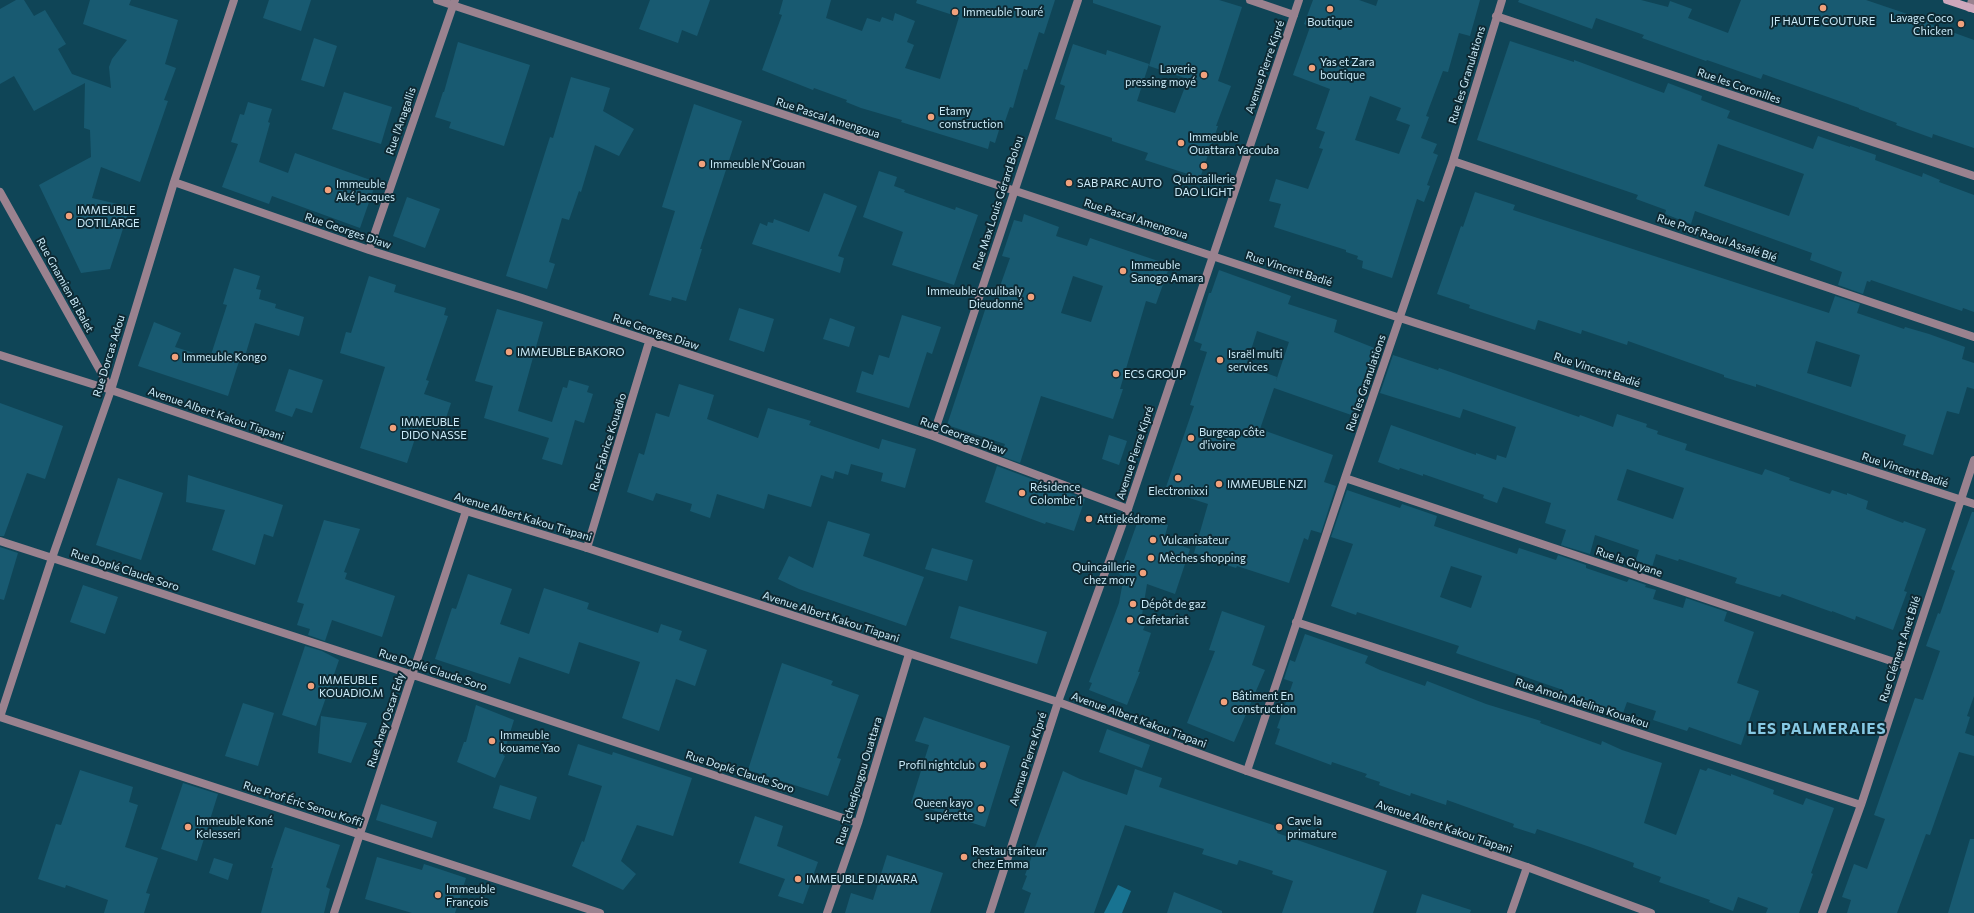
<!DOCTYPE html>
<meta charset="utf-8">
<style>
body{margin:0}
canvas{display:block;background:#0f4557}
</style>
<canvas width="1974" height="913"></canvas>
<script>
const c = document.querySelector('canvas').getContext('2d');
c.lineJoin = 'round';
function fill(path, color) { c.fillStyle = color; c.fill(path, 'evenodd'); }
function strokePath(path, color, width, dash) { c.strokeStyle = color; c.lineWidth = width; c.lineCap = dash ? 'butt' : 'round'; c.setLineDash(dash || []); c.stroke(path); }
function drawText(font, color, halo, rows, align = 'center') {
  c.font = font + ' Commissioner,sans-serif'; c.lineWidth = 4; c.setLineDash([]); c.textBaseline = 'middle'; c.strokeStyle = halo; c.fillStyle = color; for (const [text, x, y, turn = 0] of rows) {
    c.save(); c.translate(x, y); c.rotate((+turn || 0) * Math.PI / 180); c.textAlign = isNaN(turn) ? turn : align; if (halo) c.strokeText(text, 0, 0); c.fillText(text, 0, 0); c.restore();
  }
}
const water = new Path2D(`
 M1118,885L1131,891L1122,913H1104Z`);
const building = new Path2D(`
 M16,0H24L34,16L45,10L66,44L58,49L72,74L111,88L109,67L112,59L127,40L83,24L90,0H131L129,5L178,20L165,64L176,68L164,100L168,101L140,182L101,167L92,198L130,207L110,269L81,273L39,185L91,157L90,130L84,128L85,83L34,111L14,76L0,84V9Z
 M269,0H311L301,31L263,18Z
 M650,0H710L697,36L682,30L678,43L639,29Z
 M783,0H831L826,18L862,31L867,18L880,22L882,17L893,21L895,13L915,21L907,42L914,45L905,68L940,79L959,17L916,3L917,0H1055L1044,34L1039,32L1027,70L1024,69L1013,108L1010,107L1002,130H999L995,143L990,141L988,149L901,122L902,120L861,108L846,102L847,100L814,88L813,90L762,70L782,15L779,14Z
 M1093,0H1219L1242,7L1218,81L1231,86L1216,126H1218L1200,178L1145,160L1148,153L1112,141V138L1055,119L1065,86L1060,84L1073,44L1106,55L1107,50L1149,64L1137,101L1175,113L1188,79L1149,66L1161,26L1093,3Z
 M1313,0H1359L1376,6L1378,0H1480L1470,36L1459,33L1448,72L1443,71L1426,116L1429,117L1421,138L1437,144L1433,153L1438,155L1427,185L1430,186L1424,202L1417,199L1392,278L1362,268L1363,261L1357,259L1358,256L1346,252V250L1274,227L1281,204L1269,201L1276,179L1308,189L1323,149L1319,148L1325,132L1316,129L1330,89L1293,75L1310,27L1304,24ZM1370,96L1401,108L1396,120L1410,125L1399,154L1355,140Z
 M1519,0H1641L1668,7L1670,1L1692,9L1688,18L1728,33L1741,0H1866L1928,21L1927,23L1974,40V148L1933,134L1932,138L1896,125L1897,123L1859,109V108L1763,74L1761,79L1707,60L1706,61L1642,38L1644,35L1596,18L1592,29L1518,2Z
 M314,38L337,46L324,87L301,80Z
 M1510,41L1574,62V60L1664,93L1668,83L1702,96L1701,100L1730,111L1727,118L1813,149L1818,136L1850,147V146L1876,155L1875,160L1922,177L1923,173L1940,180L1939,182L1974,195V312L1963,308L1962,311L1871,280L1870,282L1867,281L1863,294L1838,285L1842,272L1810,260L1812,253L1695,211L1691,224L1665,214L1666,210L1636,199L1638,195L1477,140ZM1718,144L1804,174L1789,216L1704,186Z
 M458,42L530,65L504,146L449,128L451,122L435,117L443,92H444Z
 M571,77L610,88L603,111L634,129L619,156L595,145L581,192L579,191L569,220L562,218L549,262L555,264L547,289L506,276L550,137L553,138Z
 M344,92L392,107L381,144L332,129Z
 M248,102L272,109L268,122L270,123L259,162L288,173L295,153L376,182L360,228L272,196L269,204L222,187L238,144L231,142L240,114L244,115Z
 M694,104L742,121L700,249H702L686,301L672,297L671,301L649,295L675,211L662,207Z
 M879,171L897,177L894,186L905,190L904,192L955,210L956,207L978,215L954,285L892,265L903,232L863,217Z
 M1475,192L1515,205L1513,210L1829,313L1835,296L1860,304L1857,313L1904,329L1905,327L1929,334L1965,347L1962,359L1974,363V389L1967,387L1959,414L1947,411L1933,455L1903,445L1906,435L1756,384V387L1724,377V375L1628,341L1627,345L1582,330L1581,334L1538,320L1535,330L1469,308L1470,305L1437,294L1461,226L1463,227ZM1816,341L1860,355L1851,387L1807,373Z
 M824,193L857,206L838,256L844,258L840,273L752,244L760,223L767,226L768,222L773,223L774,219L809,232Z
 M407,197L440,209L425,248L393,236Z
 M1024,214L1059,227L1056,236L1087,246L1090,238L1170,265L1156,304L1146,301L1120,389H1123L1113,419L1041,396L1020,463L1001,456L1005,444L947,425L987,304L993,306L1010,258L1002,256L1014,220L1022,222ZM1073,276L1103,286L1091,322L1061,313Z
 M234,268L260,276L256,289L261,290L259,299L276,304L275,308L304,317L299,336L255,323L245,356L241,355L228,396L138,366L154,322L181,333L175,347L210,358L227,305L223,304Z
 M1219,270L1291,296L1288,304L1337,320L1334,332L1382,351L1369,390H1368L1357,417L1274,388L1260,429L1333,455L1324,482L1336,486L1321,533L1311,530L1308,540L1304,538L1289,583L1237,566L1236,568L1218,562L1219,560L1194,553L1208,504L1165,490L1194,406L1190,405L1207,352L1200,350L1202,344L1194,341L1209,293H1211ZM1257,331L1289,342L1276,381L1277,377L1246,366Z
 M369,276L396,285L394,292L446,308L444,315L448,316L426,380L429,381L424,394L451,403L444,424L422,417L407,463L360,448L385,367L340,353L346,332L351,333Z
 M739,308L774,319L764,352L729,340Z
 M497,309L543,322L518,411L552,422L563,387L567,388L569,380L589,386L587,392L593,394L584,423L575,420L562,465L542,459L549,438L484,418L493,386L475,381Z
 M902,315L941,327L932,354L927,352L909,408L856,392L862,371L873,375L879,355L889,358Z
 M830,318L855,327L849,347L823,339Z
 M1393,355L1438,370L1439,368L1579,417L1580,415L1613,427L1617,414L1647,424L1646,427L1658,431L1657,434L1687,444L1685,450L1762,475L1765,469L1790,478L1789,480L1830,494L1832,490L1847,495V493L1868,501L1866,509L1903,523L1904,521L1926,529L1904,591L1907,592L1893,630L1856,616L1855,620L1832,611V612L1782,594L1780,597L1735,583L1737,578L1679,559L1678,561L1656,554L1650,574L1633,569L1639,550L1595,535L1590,554L1561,545L1566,530L1545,523L1551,503L1503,487L1497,503L1483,498L1484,495L1423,474V476L1400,468L1399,470L1378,462L1391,425L1476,455V453L1496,460L1497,455L1506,458L1516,427L1463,409L1460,418L1380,393ZM1627,469L1684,488L1673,519L1617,500Z
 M289,369L323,380L312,413L296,408L292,417L275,411Z
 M679,384L714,395L707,419L758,438L768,408L811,421L809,425L879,449L882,439L916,449L905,488L881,481L883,473L851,464L848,475L835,471L833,479L821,475L811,507L768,494L764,509L717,494L710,518L690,511L692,504L656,493L653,501L627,492L639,453L644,455L656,413L669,417Z
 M0,403L63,426L45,479L27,473L4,536H0Z
 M1109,435L1127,441L1119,465L1102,459Z
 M997,466L1085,499L1074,531L1046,522L1045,524L985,502Z
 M188,475L283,505L273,537L264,534L255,565L212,550L225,510L186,502Z
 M118,478L163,493L141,560L96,545Z
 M1347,490L1400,508L1402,504L1437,516L1434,526L1517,554L1519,548L1556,560L1558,555L1586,565V568L1627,582L1629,579L1646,585L1645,587L1656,590L1653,599L1683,608L1686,598L1727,612L1724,621L1754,632L1737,683L1759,691L1741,745L1689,727L1687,731L1653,720L1656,711L1627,702L1623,713L1563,692V690L1456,653L1459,646L1357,612L1356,615L1331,606L1353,544L1331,537ZM1451,566L1482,576L1471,608L1440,597Z
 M1972,512H1974V696L1967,716L1970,717L1965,733L1974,736V756L1959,752L1930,835L1926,834L1897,913H1847L1851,900L1842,897L1854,864L1867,869L1885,819L1874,815L1915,698L1923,700L1940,651L1926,646L1938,613L1940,614L1955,571L1951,569Z
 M1140,515L1168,525L1164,539L1190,549L1175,594L1147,584L1141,621L1146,623L1143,630L1151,633L1138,672H1140L1127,705L1089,690L1092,683L1089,682L1119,603L1124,576L1119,574Z
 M324,520L360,529L344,572L347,573L345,579L395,596L382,637L332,620L325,641L308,635L310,629L297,625L304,604L297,602Z
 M828,521L870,534L863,556L924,577L906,626L799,589L778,579L789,556L813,568Z
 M0,547L18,553L4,600L0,599Z
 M932,548L973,560L967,581L925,569Z
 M468,574L512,589L500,624L529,634L544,588L589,603L587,609L658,633L661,624L682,631L679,640L707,650L695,686L676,679L659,731L622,718L640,662L579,642L569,674L519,657L510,684L435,659L452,608L456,609Z
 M83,585L118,597L105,634L70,622Z
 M959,606L1047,632L1037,664L950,638Z
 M1222,611L1265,626L1252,665L1265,670L1234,742L1187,723L1215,651L1209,650Z
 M1305,634L1368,656L1365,663L1380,670L1425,686L1427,681L1486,704L1541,721L1540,723L1601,745L1602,741L1622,750L1662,763L1644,823L1676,835L1700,769L1706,771L1708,768L1731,776V774L1774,790L1773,794L1803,805L1806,798L1834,808L1811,873L1813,874L1799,913H1766L1768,908L1738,897L1733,911L1709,902L1710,900L1659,882L1661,877L1633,867L1634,863L1590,847L1537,829L1535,834L1513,827L1514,824L1447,800L1446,805L1411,793L1410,796L1379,785L1380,782L1365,777L1367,774L1332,762L1331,765L1275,744L1280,729L1277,728L1293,682L1284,679L1290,660L1295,662Z
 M305,646L322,651L339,660L316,726L282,715Z
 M782,663L833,681L831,685L859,695L837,758L841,759L828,796L748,770Z
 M243,703L274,713L258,766L225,756Z
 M476,705L514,720L503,755L505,756L495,778L457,762L464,742H466Z
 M321,716L367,723L351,763L318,753Z
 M924,717L1010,746L985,827L911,803L929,745L915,741Z
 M1107,729L1150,745L1142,768L1099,752Z
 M578,744L612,755L613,752L692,778L673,836L637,825L621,861L636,874L623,890L572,866L582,841L584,842L602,786L568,775Z
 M1135,769L1162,778L1159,787L1279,827L1277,833L1387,871L1373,913H1282L1293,881L1272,874L1273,871L1239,860L1237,865L1202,854L1204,849L1125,825L1094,913H1024L1031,893L1022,889L1027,876L1025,875L1063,771L1080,779L1127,795Z
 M80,770L133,787L129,802L138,805L125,847L158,858L146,893L150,894L144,913H104L108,900L66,885L65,888L38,879L56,824L61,825Z
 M183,783L218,794L197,861L161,849Z
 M500,785L537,797L530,820L493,808Z
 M381,804L437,822L432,838L376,820Z
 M755,816L783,826L777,846L818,862L803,904L778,896L785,879L739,863Z
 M285,827L340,845L326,887L330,889L324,913H261L273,868H271Z
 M1970,839H1974V913H1948Z
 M887,855L943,873L930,913H845L851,893L873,900Z
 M377,857L422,870L424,864L466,878L455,913H412L365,899Z
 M214,858L233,864L228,880L209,873Z
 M1174,892L1222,911V913H1167Z
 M1422,894L1471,910L1470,913H1416Z`);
const minor = new Path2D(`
 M437,0L1400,318L1974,504
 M1250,0L1294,15
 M1970,8L1972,0
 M1496,16L1974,176
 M1453,161L1974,337
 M174,182L369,250L522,298L933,436L1128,509
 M0,192L111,390
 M369,250L455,0
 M933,436L1078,0
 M1345,478L1906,666
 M0,541L413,675L858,823
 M587,548L649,342
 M1296,622L1861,805
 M0,717L52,558L111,390L174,182L234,0
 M0,717L600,913
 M1247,771L1345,478L1453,161L1502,0
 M334,913L466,511
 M827,913L858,823L909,654
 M1511,913L1527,867
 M1822,913L1861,805L1974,460`);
const tertiary = new Path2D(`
 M0,355L111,390L466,511L587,548L1058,702L1247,771L1527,867L1651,913
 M990,913L1058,702L1128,509L1299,0`);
const secondary = new Path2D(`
 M1947,0L1974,9`);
const markers = [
 [1823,8,4,"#f1a17c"],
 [1330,9,4,"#f1a17c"],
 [955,12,4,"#f1a17c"],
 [1961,24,4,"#f1a17c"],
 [1312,68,4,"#f1a17c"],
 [1204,75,4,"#f1a17c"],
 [931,117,4,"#f1a17c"],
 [1181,143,4,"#f1a17c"],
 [702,164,4,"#f1a17c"],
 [1204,166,4,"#f1a17c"],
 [1069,183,4,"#f1a17c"],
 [328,190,4,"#f1a17c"],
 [69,216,4,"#f1a17c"],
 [1123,271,4,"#f1a17c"],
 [1031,297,4,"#f1a17c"],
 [509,352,4,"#f1a17c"],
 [175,357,4,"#f1a17c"],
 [1220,360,4,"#f1a17c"],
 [1116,374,4,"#f1a17c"],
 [393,428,4,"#f1a17c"],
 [1191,438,4,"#f1a17c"],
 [1178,478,4,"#f1a17c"],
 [1219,484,4,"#f1a17c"],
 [1022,493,4,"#f1a17c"],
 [1089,519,4,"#f1a17c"],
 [1153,540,4,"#f1a17c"],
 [1151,558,4,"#f1a17c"],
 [1143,573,4,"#f1a17c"],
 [1133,604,4,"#f1a17c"],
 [1130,620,4,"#f1a17c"],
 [311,686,4,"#f1a17c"],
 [1224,702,4,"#f1a17c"],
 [492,741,4,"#f1a17c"],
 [983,765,4,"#f1a17c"],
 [981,809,4,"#f1a17c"],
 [188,827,4,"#f1a17c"],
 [1279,827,4,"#f1a17c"],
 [964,857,4,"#f1a17c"],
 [798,879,4,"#f1a17c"],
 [438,895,4,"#f1a17c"]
];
const poiNames = [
 ["Immeuble Touré",963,12],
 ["Lavage Coco",1953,18,"right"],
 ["Chicken",1953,31,"right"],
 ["JF HAUTE COUTURE",1823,21,"center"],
 ["Boutique",1330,22,"center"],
 ["Yas et Zara",1320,62],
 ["boutique",1320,75],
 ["Laverie",1196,69,"right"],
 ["pressing moyé",1196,82,"right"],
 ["Etamy",939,111],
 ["construction",939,124],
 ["Immeuble",1189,137],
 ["Ouattara Yacouba",1189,150],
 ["Immeuble N’Gouan",710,164],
 ["Quincaillerie",1204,179,"center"],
 ["DAO LIGHT",1204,192,"center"],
 ["SAB PARC AUTO",1077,183],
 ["Immeuble",336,184],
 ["Aké Jacques",336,197],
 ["IMMEUBLE",77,210],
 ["DOTILARGE",77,223],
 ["Immeuble",1131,265],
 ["Sanogo Amara",1131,278],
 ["Immeuble coulibaly",1023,291,"right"],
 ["Dieudonné",1023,304,"right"],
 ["IMMEUBLE BAKORO",517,352],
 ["Israël multi",1228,354],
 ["services",1228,367],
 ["Immeuble Kongo",183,357],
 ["ECS GROUP",1124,374],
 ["IMMEUBLE",401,422],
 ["DIDO NASSE",401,435],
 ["Burgeap côte",1199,432],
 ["d'ivoire",1199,445],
 ["IMMEUBLE NZI",1227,484],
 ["Résidence",1030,487],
 ["Colombe 1",1030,500],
 ["Electronixxi",1178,491,"center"],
 ["Attiekédrome",1097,519],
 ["Vulcanisateur",1161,540],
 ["Mèches shopping",1159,558],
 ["Quincaillerie",1135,567,"right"],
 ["chez mory",1135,580,"right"],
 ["Dépôt de gaz",1141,604],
 ["Cafetariat",1138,620],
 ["IMMEUBLE",319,680],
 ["KOUADIO.M",319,693],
 ["Bâtiment En",1232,696],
 ["construction",1232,709],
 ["Immeuble",500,735],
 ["kouame Yao",500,748],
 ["Profil nightclub",975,765,"right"],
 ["Queen kayo",973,803,"right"],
 ["supérette",973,816,"right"],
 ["Immeuble Koné",196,821],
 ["Kelesseri",196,834],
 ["Cave la",1287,821],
 ["primature",1287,834],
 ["Restau traiteur",972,851],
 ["chez Emma",972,864],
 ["IMMEUBLE DIAWARA",806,879],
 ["Immeuble",446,889],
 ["François",446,902]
];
const streetNames = [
 ["Avenue Pierre Kipré",1265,67,-71],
 ["Rue les Granulations",1467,75,-73],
 ["Rue les Coronilles",1739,86,19],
 ["Rue Pascal Amengoua",828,118,18],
 ["Rue l'Anagallis",401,121,-71],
 ["Rue Max Louis Gérard Bolou",998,203,-72],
 ["Rue Pascal Amengoua",1136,219,18],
 ["Rue Georges Diaw",348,231,19],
 ["Rue Prof Raoul Assalé Blé",1717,238,19],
 ["Rue Vincent Badié",1289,269,18],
 ["Rue Gnamien Bi Balet",65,285,61],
 ["Rue Georges Diaw",656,332,19],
 ["Rue Dorcas Adou",109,356,-73],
 ["Rue Vincent Badié",1597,370,18],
 ["Rue les Granulations",1366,383,-71],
 ["Avenue Albert Kakou Tiapani",216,414,19],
 ["Rue Georges Diaw",963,436,20],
 ["Rue Fabrice Kouadio",608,442,-73],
 ["Avenue Pierre Kipré",1135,453,-72],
 ["Rue Vincent Badié",1905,470,18],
 ["Avenue Albert Kakou Tiapani",523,517,17],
 ["Rue la Guyane",1629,562,19],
 ["Rue Doplé Claude Soro",125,570,18],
 ["Avenue Albert Kakou Tiapani",831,617,18],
 ["Rue Clément Anet Bilé",1900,649,-72],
 ["Rue Doplé Claude Soro",433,670,18],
 ["Rue Amoin Adelina Kouakou",1582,703,18],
 ["Rue Aney Oscar Edy",386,720,-72],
 ["Avenue Albert Kakou Tiapani",1139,720,20],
 ["Avenue Pierre Kipré",1028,759,-72],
 ["Rue Doplé Claude Soro",740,772,18],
 ["Rue Tchedjougou Ouattara",859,781,-73],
 ["Rue Prof Éric Senou Koffi",303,804,18],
 ["Avenue Albert Kakou Tiapani",1444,827,19]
];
const districtNames = [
 ["LES PALMERAIES",1817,729]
];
fill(water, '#187391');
fill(building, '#185a71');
strokePath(minor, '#9a828f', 8);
strokePath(tertiary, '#9a828f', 8);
strokePath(secondary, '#cea7bc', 8);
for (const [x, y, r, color] of markers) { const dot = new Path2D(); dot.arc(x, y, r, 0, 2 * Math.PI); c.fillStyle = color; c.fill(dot); strokePath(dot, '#0d2933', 1.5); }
drawText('11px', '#cbebf9', '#0d2933', poiNames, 'left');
drawText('11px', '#cbebf9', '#0d2933', streetNames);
c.letterSpacing = '1px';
drawText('bold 15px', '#87c9e4', '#0d2933', districtNames);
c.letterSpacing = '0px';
</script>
